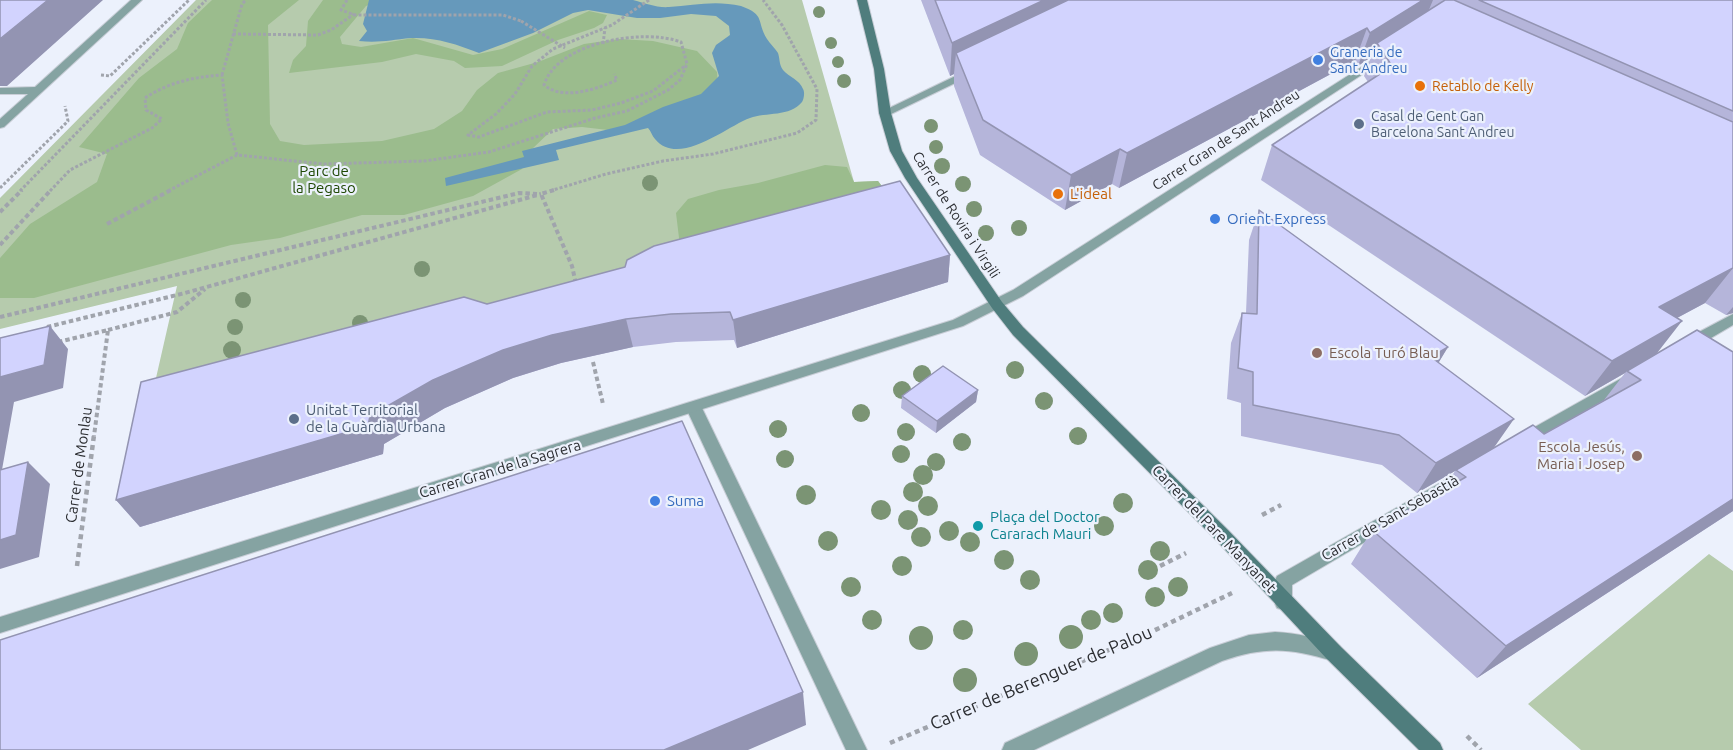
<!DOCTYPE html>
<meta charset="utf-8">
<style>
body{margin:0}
canvas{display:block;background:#ecf1fc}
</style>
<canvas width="1733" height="750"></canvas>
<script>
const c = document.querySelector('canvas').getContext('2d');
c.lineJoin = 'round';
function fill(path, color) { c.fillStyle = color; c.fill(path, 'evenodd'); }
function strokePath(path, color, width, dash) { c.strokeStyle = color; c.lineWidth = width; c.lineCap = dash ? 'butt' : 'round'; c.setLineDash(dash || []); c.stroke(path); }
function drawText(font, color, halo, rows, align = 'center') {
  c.font = font + ' Ubuntu,sans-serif'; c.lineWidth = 4.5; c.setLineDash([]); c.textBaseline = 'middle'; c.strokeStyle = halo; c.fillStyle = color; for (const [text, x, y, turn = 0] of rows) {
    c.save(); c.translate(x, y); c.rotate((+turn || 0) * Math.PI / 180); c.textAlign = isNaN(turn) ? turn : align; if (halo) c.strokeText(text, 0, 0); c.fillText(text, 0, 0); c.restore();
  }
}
const green = new Path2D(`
 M196,0H802L854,182L878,181L899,209L148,413L177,286L0,329V198Z
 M1709,554L1733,571V750H1581L1528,704Z`);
const forest = new Path2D(`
 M212,0H299L268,25L270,124L280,141L304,145L382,141L434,129L462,111L477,90L498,73L538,62L584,44L619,39L653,41L697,51L717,72L718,88L630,125L608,130L582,127L553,129L531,150L522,169L473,196L404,215H362L280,238L231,245L34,298H0V258L30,224L97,182L107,154L79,147L139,78L177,49L188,23Z
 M323,0H381L366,6L340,37L342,44L361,47L413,38L473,55L502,49L589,11L607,15L603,23L594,28L558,40L502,66L465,68L454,61L416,54L382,62L289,73L293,60L306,46L308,21Z
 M825,165L847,167L854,182L878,181L899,209L680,246L676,213L688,199L719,190L758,183Z`);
const water = new Path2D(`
 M369,0H633C644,3 657,8 669,7C694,5 716,0 741,6C766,15 756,21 767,39C770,44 775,48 778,53C780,59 779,65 783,70C789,77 800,80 803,89C805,92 804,99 802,102C790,117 766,112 750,118C727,126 679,168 655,139C652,136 651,131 648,128L556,150L559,160L446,186L445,178L524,157L522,151L625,125L663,107L701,94L719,76L712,53L716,45L730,35L729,26L716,16L691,14L660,18H637L588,10L573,13L533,33L479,53C456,44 436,37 411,38C391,40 379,43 359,41L367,31L363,24Z`);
const pathFar2 = new Path2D(`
 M347,0L341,10L355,15H503L521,21
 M649,0L612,25L553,49L532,66L515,94L496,114L468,135L479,137L547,112L592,110L621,103L653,91L686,65
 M233,34L318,35L331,30L354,14
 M603,44L605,28
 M101,75L110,76L189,0
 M222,75L242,4L246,0
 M0,188L68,121L65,106
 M20,191L206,0
 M50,191L70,170L152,128L162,119L146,110L145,98C169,82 194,77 222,75L228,123L237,155L323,164L424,161L489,152L595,118L627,111L668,90L680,80L687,64L681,42C644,28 557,42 544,85C563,101 597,89 617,80L614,74
 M168,191L237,155
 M550,191L606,174L663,161L713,154L797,133L816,120L817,89L782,25L763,0`);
const pathFar1 = new Path2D(`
 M554,190L541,194L572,266L576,284
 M0,212L22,190
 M107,224L171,190
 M0,245L51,190
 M0,317L519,193L537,194
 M47,327L185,293L541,194
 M108,330L177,312L205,289
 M58,342L108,330L94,436
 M593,362L603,404`);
const path = new Path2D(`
 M1262,515L1281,505
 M77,566L94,435
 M1152,570L1186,553
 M1467,736L1481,750
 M890,743L1151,632L1232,593`);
const minor = new Path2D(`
 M131,0H142L4,127L0,128V119L28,94H0V88L35,87Z
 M972,68L976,69V73L889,115L885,116L879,113Z
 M1733,314V325L1694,348H1684L1682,344L1684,340Z
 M1629,374L1634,375L1637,379L1634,383L1529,445H1517L1515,441L1517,437Z
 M694,402L699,404L702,408L867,750H846L686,408L689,404Z
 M1461,471L1467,472L1469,477L1467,482L1292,585V602L1289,608L1283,610L1277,608C1272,599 1272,585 1277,576Z
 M1275,632C1297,633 1319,638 1340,646L1342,652L1340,658L1333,661C1290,648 1265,646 1222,661L1034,750H1002L1005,743L1210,648L1249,635Z`);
const tertiary = new Path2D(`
 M1385,52L1390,55L1389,57L1023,296L963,326L0,633V617L953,320L1013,290Z`);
const secondary = new Path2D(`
 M857,0H867L884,69L891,113L902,151L917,178L1002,302L1023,327L1228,530L1340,646L1440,743L1443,750H1419L1326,658L1216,540L1013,335L992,308L905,178L890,151L879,113L874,69Z`);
const pathBridge = new Path2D(`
 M521,21L565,48`);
const trees = [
 [819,12,6],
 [831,43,6],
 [838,62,6],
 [844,81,7],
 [931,126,7],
 [936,147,7],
 [942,166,8],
 [650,183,8],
 [963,184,8],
 [974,209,8],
 [1019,228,8],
 [986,233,8],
 [422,269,8],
 [243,300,8],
 [360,323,8],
 [235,327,8],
 [232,350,9],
 [1015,370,9],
 [922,374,9],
 [902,390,9],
 [1044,401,9],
 [861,413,9],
 [778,429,9],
 [906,432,9],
 [1078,436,9],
 [962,442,9],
 [901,454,9],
 [785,459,9],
 [936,462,9],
 [923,475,10],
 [913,492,10],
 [806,495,10],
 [1123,503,10],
 [928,506,10],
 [881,510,10],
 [908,520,10],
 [1104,526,10],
 [949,531,10],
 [921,537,10],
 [828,541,10],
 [970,542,10],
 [1160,551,10],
 [1004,560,10],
 [902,566,10],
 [1148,570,10],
 [1030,580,10],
 [851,587,10],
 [1178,587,10],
 [1155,597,10],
 [1113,613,10],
 [872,620,10],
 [1091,620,10],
 [963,630,10],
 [1071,637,12],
 [921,638,12],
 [1026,654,12],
 [965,680,12]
];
const wall = new Path2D(`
 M921,0H1733V313L1726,315L1705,303L1677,318L1656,354L1733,511L1477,678L1351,564L1372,530L1442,491L1455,471L1417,493L1382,465L1241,436V403L1227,399L1231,343L1242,313H1246L1249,240L1259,210L1448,347L1438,363L1494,448L1544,434L1604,400L1625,373L1585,396L1261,180L1272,145L1368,82L1364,76L1371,57L1358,66L1355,61L1119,188L1112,184L1065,210L980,155L954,86V74L950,76Z
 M950,255L948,282L737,348L734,340L676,342L633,347L561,363L513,378L445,408L384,444L383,454L140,527L116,500L487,304Z
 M978,390L976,402L936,433L901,408L902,396Z`);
const shadedWall = new Path2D(`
 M48,0H103L7,86H0V39Z
 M1044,0H1105L956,53L954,74L950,76L952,43Z
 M1423,0H1433L1423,24L1377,43L1371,57L1358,66L1370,33Z
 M1367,28L1355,61L1119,188L1127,153Z
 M1120,149L1112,184L1065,210L1071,175Z
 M950,255L948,282L737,348L733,320Z
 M1733,268L1705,303L1632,342L1659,307Z
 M1733,307V313L1726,315Z
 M626,319L633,347L561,363L513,378L445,408L384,444L383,454L140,527L116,500L370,416L433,380L503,350L552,335Z
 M1682,321L1654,357L1627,371L1625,373L1585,396L1612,361Z
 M50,326L68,349L63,388L14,402L0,481V377Z
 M1448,347L1430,377L1431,357Z
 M978,390L976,402L936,433L937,421Z
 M1514,419L1493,449L1417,493L1436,463Z
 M28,462L50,484L39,557L0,569V540Z
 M1733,499V511L1477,678L1506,646Z
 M803,692L806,725L748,750H664Z`);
const building = new Path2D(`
 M0,0H48L0,39Z
 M935,0H1044L952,43Z
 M1068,0H1423L1370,33L1367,28L1127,153L1120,149L1071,175L983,120L956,53Z
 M1445,0H1454L1733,122V268L1659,307L1682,321L1612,361L1272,145L1392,66L1377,43Z
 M1479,0H1733V111Z
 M900,181L950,255L733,320L730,312L671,314L626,319L552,335L503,350L433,380L370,416L368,426L116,500L141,382L464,297L487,304L625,267L627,260L654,246Z
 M1259,210L1448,347L1431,357L1514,419L1436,463L1399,435L1253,405V372L1238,368L1242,313L1257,314Z
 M50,326L44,365L0,377V338Z
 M1697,330L1733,352V499L1506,646L1372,530L1466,477L1456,470L1533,425L1544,434L1641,380L1627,371Z
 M943,366L978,390L937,421L902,396Z
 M682,421L803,692L664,750H0V640Z
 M28,462L16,535L0,540V470Z`);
const markers = [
 [1318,60,6,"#3f7fe0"],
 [1420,86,6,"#e8710a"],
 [1359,124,6,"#5c6f8a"],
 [1058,194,6,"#e8710a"],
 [1215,219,6,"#3f7fe0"],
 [1317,353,6,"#8d6e63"],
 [294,419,6,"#5c6f8a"],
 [1637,456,6,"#8d6e63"],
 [655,501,6,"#3f7fe0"],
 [978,526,6,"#0f9aa8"]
];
const farShopnames = [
 ["Graneria de",1330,52],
 ["Sant Andreu",1330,68]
];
const farFoodnames = [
 ["Retablo de Kelly",1432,86]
];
const farServicenames = [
 ["Casal de Gent Gan",1371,116],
 ["Barcelona Sant Andreu",1371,132]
];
const farStreetnames = [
 ["Carrer Gran de Sant Andreu",1226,140,-33],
 ["Carrer de Rovira i Virgili",956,215,57]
];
const parkNames = [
 ["Parc de",324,171],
 ["la Pegaso",324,188]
];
const foodNames = [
 ["L'ideal",1070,194]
];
const shopNames = [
 ["Orient Express",1227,219],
 ["Suma",667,501]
];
const educationNames = [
 ["Escola Turó Blau",1329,353],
 ["Escola Jesús,",1625,447,"right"],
 ["Maria i Josep",1625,464,"right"]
];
const serviceNames = [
 ["Unitat Territorial",306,410],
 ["de la Guàrdia Urbana",306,427]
];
const streetNames = [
 ["Carrer de Monlau",79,465,-82],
 ["Carrer Gran de la Sagrera",500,469,-17],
 ["Carrer de Sant Sebastià",1390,518,-30],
 ["Carrer del Pare Manyanet",1214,529,46]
];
const cultureNames = [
 ["Plaça del Doctor",990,517],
 ["Cararach Mauri",990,534]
];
const nearStreetnames = [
 ["Carrer de Berenguer de Palou",1041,678,-23]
];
fill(green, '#b6cbad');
fill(forest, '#9bbc8d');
fill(water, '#69b');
strokePath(minor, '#c9ced7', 2);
strokePath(tertiary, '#c9ced7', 2);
strokePath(secondary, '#c9ced7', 2);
strokePath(pathFar2, '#a0a4ac', 3, [3, 2]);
strokePath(pathFar1, '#a0a4ac', 4, [4.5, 3]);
strokePath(path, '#a0a4ac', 4.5, [5, 4]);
fill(minor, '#85a3a2');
fill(tertiary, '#85a3a2');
fill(secondary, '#4f7d7d');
strokePath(pathBridge, '#a0a4ac', 3, [3, 2]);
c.fillStyle = '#7b9474';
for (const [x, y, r] of trees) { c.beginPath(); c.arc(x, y, r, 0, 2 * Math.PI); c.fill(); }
fill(wall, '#b5b5da');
fill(shadedWall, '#9394b2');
fill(building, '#d2d3fe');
strokePath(building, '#9394b2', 1.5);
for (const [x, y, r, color] of markers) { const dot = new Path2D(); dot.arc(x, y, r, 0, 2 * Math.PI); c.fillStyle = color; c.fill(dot); strokePath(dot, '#ecf1fc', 2); }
drawText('14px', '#366cbe', '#ecf1fc', farShopnames, 'left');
drawText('14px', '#c56008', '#ecf1fc', farFoodnames, 'left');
drawText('14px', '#4e5e75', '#ecf1fc', farServicenames, 'left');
drawText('14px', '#2b2d31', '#ecf1fc', farStreetnames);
drawText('15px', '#1f4804', '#ecf1fc', parkNames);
drawText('15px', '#c56008', '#ecf1fc', foodNames, 'left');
drawText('15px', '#366cbe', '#ecf1fc', shopNames, 'left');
drawText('15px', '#785e54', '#ecf1fc', educationNames, 'left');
drawText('15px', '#4e5e75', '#ecf1fc', serviceNames, 'left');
drawText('15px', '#2b2d31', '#ecf1fc', streetNames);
drawText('15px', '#0d838f', '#ecf1fc', cultureNames, 'left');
drawText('18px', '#2b2d31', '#ecf1fc', nearStreetnames);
</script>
